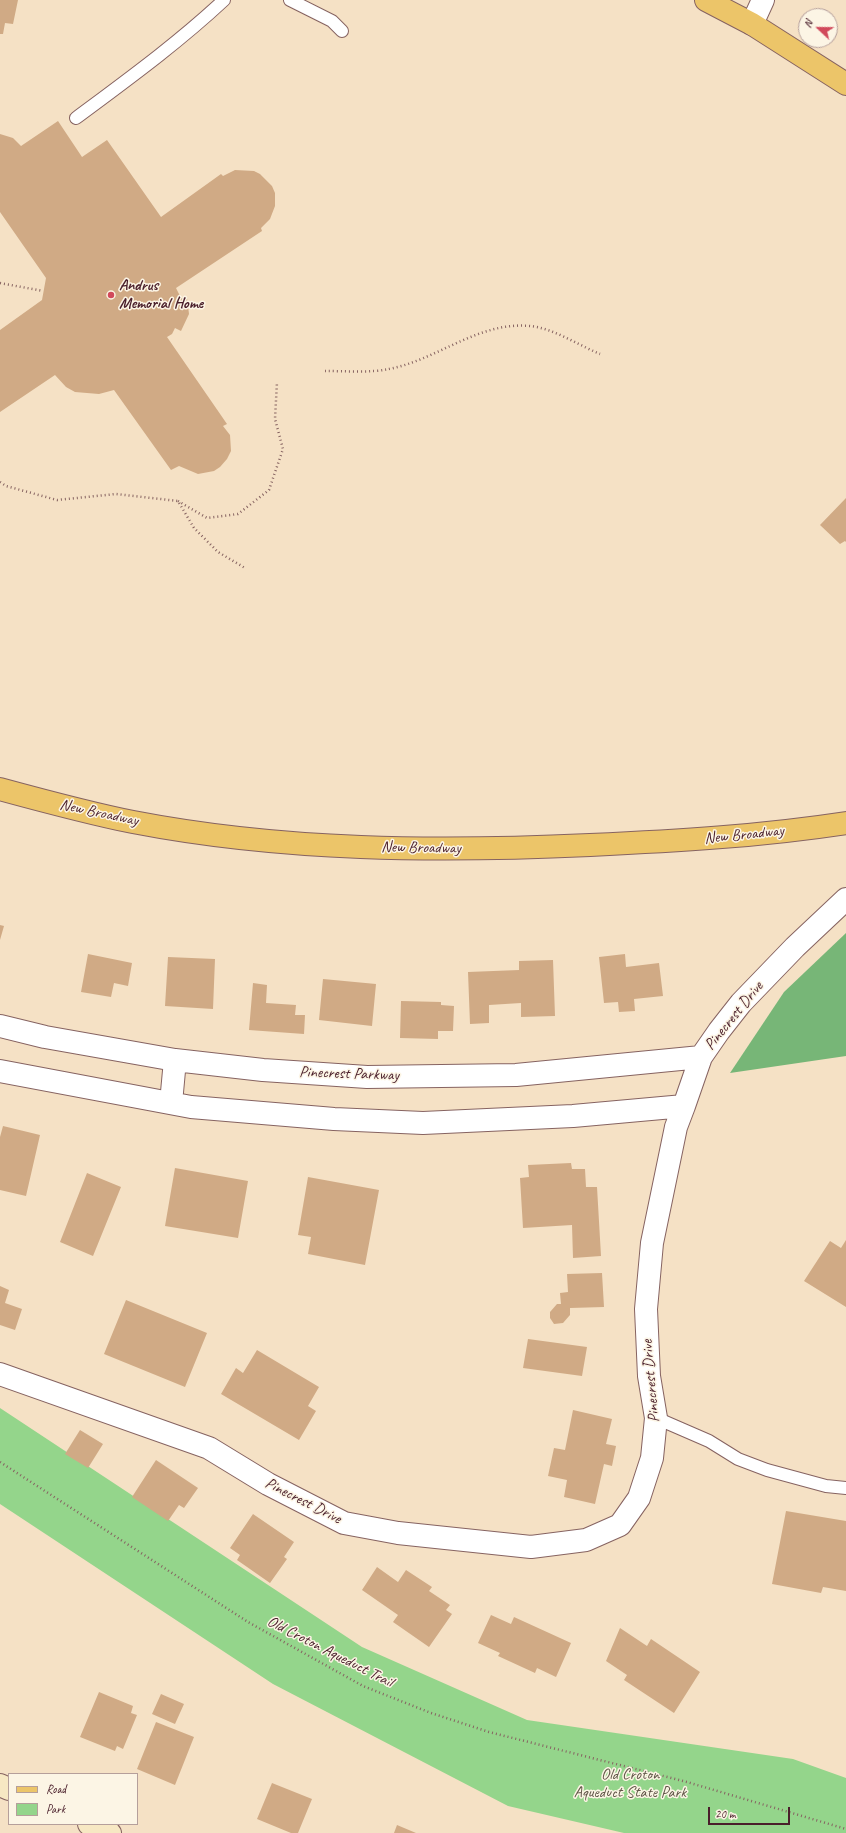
<!DOCTYPE html>
<style>
body{margin:0}
#map{position:relative;width:846px;height:1833px;overflow:hidden;background:#f5e1c5;font-family:Caveat,sans-serif}
canvas{display:block}
.legend{position:absolute;left:8px;top:1773px;width:130px;height:52px;box-sizing:border-box;background:#fcf5e5;border:1px solid #b59f9b;margin:0;padding:5px 7px;list-style:none;font-size:12px;color:#4a1f2b}
.legend li{display:flex;align-items:center;gap:8px;height:20px}
.legend b{width:20px;border:1px solid #b59f9b}
.north{position:absolute;left:798px;top:8px;width:40px;height:40px;box-sizing:border-box;background:#fcf5e5;border:1px solid #b59f9b;border-radius:50%;rotate:292deg;font-size:11px;font-weight:700;line-height:16px;text-align:center;color:#4a1f2b}
.north::after{content:'';display:block;margin:auto;width:14px;height:18px;background:#d1495b;clip-path:polygon(50% 0,100% 100%,50% 72%,0 100%)}
.scale{position:absolute;left:708px;top:1807px;width:82px;height:18px;box-sizing:border-box;border:2px solid #4a1f2b;border-top:0;padding-left:5px;font-size:12px;line-height:14px;white-space:nowrap;color:#4a1f2b;-webkit-text-stroke:3px #fcf5e5;paint-order:stroke}
</style>
<div id="map">
<canvas width="846" height="1833"></canvas>
<ul class="legend">
<li><b style="height:5px;background:#ecc569"></b>Road</li>
<li><b style="height:11px;background:#94d58b"></b>Park</li>
</ul>
<div class="north">N</div>
<div class="scale">20 m</div>
</div>
<script>
const c = document.querySelector('canvas').getContext('2d');
c.lineJoin = 'round';
function fill(path, color) { c.fillStyle = color; c.fill(path, 'evenodd'); }
function strokePath(path, color, width, dash) { c.strokeStyle = color; c.lineWidth = width; c.lineCap = dash ? 'butt' : 'round'; c.setLineDash(dash || []); c.stroke(path); }
function drawText(font, color, halo, rows, align = 'center') {
  c.font = font + ' Caveat,sans-serif'; c.lineWidth = 3; c.setLineDash([]); c.textBaseline = 'middle'; c.strokeStyle = halo; c.fillStyle = color; for (const [text, x, y, turn = 0] of rows) {
    c.save(); c.translate(x, y); c.rotate((+turn || 0) * Math.PI / 180); c.textAlign = isNaN(turn) ? turn : align; if (halo) c.strokeText(text, 0, 0); c.fillText(text, 0, 0); c.restore();
  }
}
const green = new Path2D(`
 M0,1408L362,1647L527,1720L793,1759L846,1778V1833H624L508,1806L273,1684L0,1504Z`);
const forest = new Path2D(`
 M846,933V1056L730,1073L784,992Z`);
const building = new Path2D(`
 M0,0H18L13,24L5,23L3,34H0Z
 M58,121L82,157L107,140L161,217L221,174L223,176L235,170L254,171L260,174L272,186L275,193V206L270,219L261,228L262,231L176,288L181,298H187L189,314L181,331L175,328L172,334L167,337L227,424L223,426L230,435L231,451L227,459L220,467L214,471L198,474L179,466L171,470L114,390L99,394L75,392L66,387L55,375L0,412V330L42,300L46,278L0,212V134L13,138L21,146Z
 M846,498V542L845,541L840,544L820,525Z
 M0,925L4,926L0,940Z
 M88,954L132,963L128,986L114,983L111,997L81,992Z
 M625,954L626,967L659,963L663,996L634,999L635,1011L619,1012L618,1002L604,1003L599,957Z
 M168,957L215,959L213,1009L165,1006Z
 M553,960L555,1016L521,1017V1003L489,1005V1023L470,1024L468,972L519,970V961Z
 M323,979L376,984L372,1026L319,1020Z
 M253,983L267,985L266,1003L296,1005L295,1015H305L304,1034L249,1030Z
 M401,1001L441,1002V1005L454,1006L453,1031H438V1039L400,1038Z
 M3,1126L40,1135L26,1196L0,1190V1137Z
 M571,1163L572,1169H585L586,1187H597L601,1256L573,1258L572,1225L523,1228L520,1178L529,1177L528,1165Z
 M175,1168L248,1181L238,1238L165,1226Z
 M87,1173L121,1187L93,1256L60,1242Z
 M308,1177L379,1190L365,1265L308,1254L311,1237L298,1235Z
 M846,1240V1307L804,1281L830,1241L841,1248Z
 M602,1273L604,1307L570,1308V1315L563,1323L554,1324L550,1318V1312L557,1304H561L560,1293L568,1292L567,1274Z
 M0,1286L9,1290L5,1303L22,1309L15,1330L0,1325Z
 M126,1300L207,1333L185,1387L104,1354Z
 M528,1339L587,1347L582,1376L523,1368Z
 M257,1350L319,1387L308,1406L316,1411L299,1440L221,1394L236,1368L243,1373Z
 M573,1410L612,1419L606,1444L616,1446L612,1466L604,1464L595,1504L564,1497L567,1480L548,1476L554,1448L565,1450Z
 M80,1430L103,1444L88,1468L65,1454Z
 M156,1460L198,1488L184,1508L179,1505L168,1521L132,1497Z
 M786,1511L846,1521V1591L823,1587L821,1593L772,1584Z
 M253,1514L294,1542L284,1557L287,1559L270,1583L237,1560L240,1555L230,1548Z
 M377,1567L398,1582L406,1570L432,1587L429,1591L450,1605L446,1610L452,1614L429,1647L393,1622L398,1615L362,1590Z
 M491,1615L511,1624L514,1617L571,1643L556,1677L537,1668L535,1673L498,1656L500,1653L478,1643Z
 M620,1628L647,1646L651,1639L700,1672L674,1713L624,1680L627,1675L606,1661Z
 M99,1692L133,1706L131,1713L137,1715L123,1749L117,1746L115,1751L80,1737Z
 M161,1694L184,1704L175,1724L152,1714Z
 M156,1722L194,1737L175,1785L137,1769Z
 M272,1783L312,1799L298,1833H291L257,1819Z
 M397,1825L416,1833H394Z`);
const path = new Path2D(`
 M0,283L43,291
 M325,371C344,371 371,373 389,369C437,360 479,321 530,326C553,328 578,345 600,354
 M0,482L6,486L57,500L116,494L178,501L194,528L218,552L245,568
 M178,501L207,518L238,514L269,490L283,449L275,419L277,382
 M0,1462L248,1622L363,1686L431,1713L489,1732L687,1782L846,1829`);
const lane = new Path2D(`
 M290,0L332,21L342,31
 M76,118C127,80 178,43 224,0
 M656,1418L709,1441L738,1459L767,1470L826,1486L846,1488`);
const street = new Path2D(`
 M752,24L763,0
 M0,1026L45,1037L175,1060L263,1070L367,1077L516,1075L701,1057
 M0,1071L191,1107L334,1119L423,1123L573,1116L684,1106
 M171,1103L175,1060
 M0,1374L209,1448L268,1484L344,1523L398,1533L531,1547L586,1540L620,1525L639,1498L652,1458L656,1418L649,1376L646,1309L652,1243L676,1127L684,1106L701,1057L719,1031L741,1003L795,947L846,899`);
const secondary = new Path2D(`
 M0,1785L9,1789
 M89,1824L110,1833`);
const primary = new Path2D(`
 M706,0L752,24L846,84
 M0,789C44,801 88,813 133,822C283,851 438,852 590,845C676,841 761,836 846,823`);
const markers = [
 [111,295,4,"#d1495b"]
];
const poiNames = [
 ["Andrus",119,286],
 ["Memorial Home",119,304]
];
const streetNames = [
 ["New Broadway",99,813,12],
 ["New Broadway",744,835,-6],
 ["New Broadway",421,848,1],
 ["Pinecrest Drive",734,1016,-51],
 ["Pinecrest Parkway",349,1074,2],
 ["Pinecrest Drive",651,1381,-95],
 ["Pinecrest Drive",303,1501,27],
 ["Old Croton Aqueduct Trail",330,1652,27]
];
const parkNames = [
 ["Old Croton",630,1775],
 ["Aqueduct State Park",630,1793]
];
fill(green, '#94d58b');
fill(forest, '#77b677');
fill(building, '#d0aa85');
strokePath(lane, '#866361', 14);
strokePath(street, '#866361', 24);
strokePath(secondary, '#866361', 24);
strokePath(primary, '#866361', 24);
strokePath(path, '#866361', 2.5, [1, 3]);
strokePath(lane, '#fff', 12);
strokePath(street, '#fff', 22);
strokePath(secondary, '#f7e8c3', 22);
strokePath(primary, '#ecc569', 22);
for (const [x, y, r, color] of markers) { const dot = new Path2D(); dot.arc(x, y, r, 0, 2 * Math.PI); c.fillStyle = color; c.fill(dot); strokePath(dot, '#fcf5e5', 1.5); }
drawText('bold 16px', '#4a1f2b', '#fcf5e5', poiNames, 'left');
drawText('16px', '#4a1f2b', '#fcf5e5', streetNames);
drawText('16px', '#605648', '#fcf5e5', parkNames);
</script>
